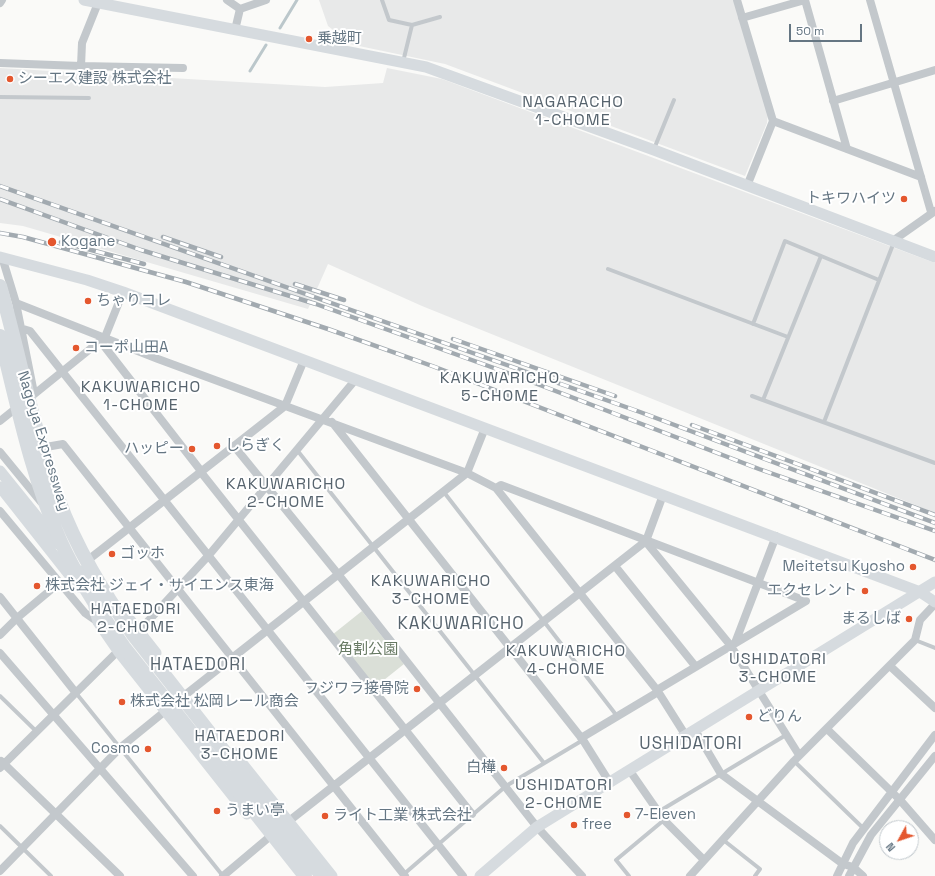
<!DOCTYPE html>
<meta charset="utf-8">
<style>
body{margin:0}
#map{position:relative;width:935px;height:876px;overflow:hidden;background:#fafaf8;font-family:"Space Grotesk",sans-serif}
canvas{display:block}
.north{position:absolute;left:879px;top:820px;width:40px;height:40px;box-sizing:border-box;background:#fff;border:1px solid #c1c8cd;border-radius:50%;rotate:230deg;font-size:11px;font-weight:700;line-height:16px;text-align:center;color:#657683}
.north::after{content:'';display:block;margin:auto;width:14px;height:18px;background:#e4572e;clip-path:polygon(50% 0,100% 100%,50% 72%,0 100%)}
.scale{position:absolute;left:789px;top:24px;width:73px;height:18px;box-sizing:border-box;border:2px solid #657683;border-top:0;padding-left:5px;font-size:12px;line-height:14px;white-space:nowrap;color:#657683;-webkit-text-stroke:3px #fff;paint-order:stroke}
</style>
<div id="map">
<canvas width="935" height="876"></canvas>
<div class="north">N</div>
<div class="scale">50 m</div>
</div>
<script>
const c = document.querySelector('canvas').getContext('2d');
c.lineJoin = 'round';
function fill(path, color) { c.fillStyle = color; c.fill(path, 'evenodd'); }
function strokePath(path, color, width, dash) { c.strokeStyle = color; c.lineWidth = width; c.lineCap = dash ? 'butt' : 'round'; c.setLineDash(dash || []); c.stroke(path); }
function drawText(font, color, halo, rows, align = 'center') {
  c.font = font + ' "Space Grotesk","Noto Sans JP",sans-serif'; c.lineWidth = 4; c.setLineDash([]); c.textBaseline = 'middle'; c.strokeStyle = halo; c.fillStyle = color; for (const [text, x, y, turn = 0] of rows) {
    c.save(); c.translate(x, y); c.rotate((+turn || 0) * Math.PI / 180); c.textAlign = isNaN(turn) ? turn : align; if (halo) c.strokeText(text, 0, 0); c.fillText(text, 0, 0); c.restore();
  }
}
const built = new Path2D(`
 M319,0H734L768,114L767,123L745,176L445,64L340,42L341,36L328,26Z
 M0,68L325,87L383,83L387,68L442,79L935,263V513L422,306L328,264L308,309L23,226L0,223Z`);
const green = new Path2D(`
 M362,611L404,664L374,688L332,635Z`);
const stream = new Path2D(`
 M280,28L297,0
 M250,71L266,45`);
const lane = new Path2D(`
 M382,0L389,20L412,25
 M403,62L412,25L440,17
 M0,97L89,98
 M654,149L674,100
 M608,269L788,337
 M753,324L785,241L879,280
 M752,396L935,463
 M763,400L821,256
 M824,422L894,242
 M297,450L544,763
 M443,491L617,716
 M915,640L935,648
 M76,693L223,876
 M0,696L37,732
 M794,761L863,828
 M658,812L786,735
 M0,826L51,876
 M722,839L760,869L755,876
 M404,874L506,786L583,740
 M629,876L616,860L664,820`);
const street = new Path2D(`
 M227,0L240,9
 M737,0L773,121L747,186
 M805,0L847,149
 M870,0L931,212
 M0,3L2,0
 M98,3L82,43L81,66L183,68
 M742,18L805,0
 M235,30L240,9L266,0
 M0,63L81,66
 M833,101L935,70
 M773,121L921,177
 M894,240L935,211
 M2,257L16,303L34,393
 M16,303L158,359L467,473L496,488L657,690L686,736
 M20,328L30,331L463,876
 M101,342L201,471
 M304,360L285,406L234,446L338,574L537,827L582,876
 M32,396L105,337L123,292
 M0,421L20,405
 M332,422L583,740L610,783
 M46,447L63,444L405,876
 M0,452L41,502
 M200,471L472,814
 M496,488L501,485L806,601L657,690
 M0,511L85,613L98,622
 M646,542L731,646L799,755
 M86,556L88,560L234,446
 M615,566L696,667
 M0,597L76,693
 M139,631L209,555L356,379
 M0,635L17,618L59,583
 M735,643L776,536
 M0,653L193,876
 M890,666L935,708
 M180,699L467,473L485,428
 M827,729L900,800L935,840
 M695,730L721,774L843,864L853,867L863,876
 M581,738L658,692
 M1,761L120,876
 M0,768L118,651
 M630,771L664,820L704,860
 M289,821L646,541L663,495
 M0,871L121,747L169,708
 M223,876L267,839
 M690,876L794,761L915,640L920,620L935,604
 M837,876L853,843L935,735
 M849,876L871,835L935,756`);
const secondary = new Path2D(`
 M84,0L426,67L654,150L935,257
 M0,257L87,280L123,292L920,592L935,602
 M0,471L59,544
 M0,487L79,587
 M81,571L103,598
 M94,607L98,622L118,651L247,814
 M130,620L156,653
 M233,752L332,876
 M480,876L537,827L935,582`);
const highway = new Path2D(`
 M0,286C20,356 33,429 58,498C76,548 104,593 134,636L322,876
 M0,336C17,404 31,475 60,540C77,578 100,613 124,647L305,876`);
const rail = new Path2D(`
 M0,186L640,412L935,523
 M0,199L141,250L316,304L519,377L759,469L935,531
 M0,233L23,237L186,282L328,329L435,367L935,560
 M163,237L221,257
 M61,242L144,264
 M295,284L344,300
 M453,339L615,396
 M692,425L935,515`);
const markers = [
 [309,39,4,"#e4572e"],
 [10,79,4,"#e4572e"],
 [904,199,4,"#e4572e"],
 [52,242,5,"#e4572e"],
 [88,301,4,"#e4572e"],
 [76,348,4,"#e4572e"],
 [217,446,4,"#e4572e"],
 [192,449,4,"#e4572e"],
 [112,554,4,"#e4572e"],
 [913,567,4,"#e4572e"],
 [37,586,4,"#e4572e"],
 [865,591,4,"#e4572e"],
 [909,619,4,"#e4572e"],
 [417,689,4,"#e4572e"],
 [122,702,4,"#e4572e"],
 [749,717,4,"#e4572e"],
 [148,749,4,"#e4572e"],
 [504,768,4,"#e4572e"],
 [217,811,4,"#e4572e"],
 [627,815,4,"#e4572e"],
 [325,816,4,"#e4572e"],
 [574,825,4,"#e4572e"]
];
const poiNames = [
 ["乗越町",317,39],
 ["シーエス建設 株式会社",18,79],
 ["トキワハイツ",896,199,"right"],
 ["Kogane",61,242],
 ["ちゃりコレ",96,301],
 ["コーポ山田A",84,348],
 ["しらぎく",225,446],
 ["ハッピー",184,449,"right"],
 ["ゴッホ",120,554],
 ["Meitetsu Kyosho",905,567,"right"],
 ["株式会社 ジェイ・サイエンス東海",45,586],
 ["エクセレント",857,591,"right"],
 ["まるしば",901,619,"right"],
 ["フジワラ接骨院",409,689,"right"],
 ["株式会社 松岡レール商会",130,702],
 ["どりん",757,717],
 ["Cosmo",140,749,"right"],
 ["白樺",496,768,"right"],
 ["うまい亭",225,811],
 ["7-Eleven",635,815],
 ["ライト工業 株式会社",333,816],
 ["free",582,825]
];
const streetNames = [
 ["Nagoya Expressway",43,441,73]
];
const parkNames = [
 ["角割公園",368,650]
];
const neighbourhoodNames = [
 ["NAGARACHO",573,103],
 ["1-CHOME",573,121],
 ["KAKUWARICHO",500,379],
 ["5-CHOME",500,397],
 ["KAKUWARICHO",141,388],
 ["1-CHOME",141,406],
 ["KAKUWARICHO",286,485],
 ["2-CHOME",286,503],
 ["KAKUWARICHO",431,582],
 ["3-CHOME",431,600],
 ["HATAEDORI",136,610],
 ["2-CHOME",136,628],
 ["KAKUWARICHO",566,652],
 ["4-CHOME",566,670],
 ["USHIDATORI",778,660],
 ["3-CHOME",778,678],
 ["HATAEDORI",240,737],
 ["3-CHOME",240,755],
 ["USHIDATORI",564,786],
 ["2-CHOME",564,804]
];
const quarterNames = [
 ["KAKUWARICHO",461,624],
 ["HATAEDORI",198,665],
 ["USHIDATORI",691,744]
];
fill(built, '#e8e9e9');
fill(green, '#dadfd7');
strokePath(stream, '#bbc7cb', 3);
strokePath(lane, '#c3c8cc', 4);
strokePath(street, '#c3c8cc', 8);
strokePath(secondary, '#d6dbdf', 11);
strokePath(highway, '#d6dbdf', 14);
strokePath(rail, '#a2aab0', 4.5);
strokePath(rail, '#fff', 3, [9]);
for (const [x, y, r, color] of markers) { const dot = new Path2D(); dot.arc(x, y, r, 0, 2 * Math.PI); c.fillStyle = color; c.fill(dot); strokePath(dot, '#fff', 1.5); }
drawText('15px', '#657683', '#fff', poiNames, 'left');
drawText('15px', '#657683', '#fff', streetNames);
drawText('15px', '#687a64', '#fff', parkNames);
c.letterSpacing = '1px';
drawText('16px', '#57646e', '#fff', neighbourhoodNames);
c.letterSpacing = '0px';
c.letterSpacing = '1px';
drawText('17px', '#57646e', '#fff', quarterNames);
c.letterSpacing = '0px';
</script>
